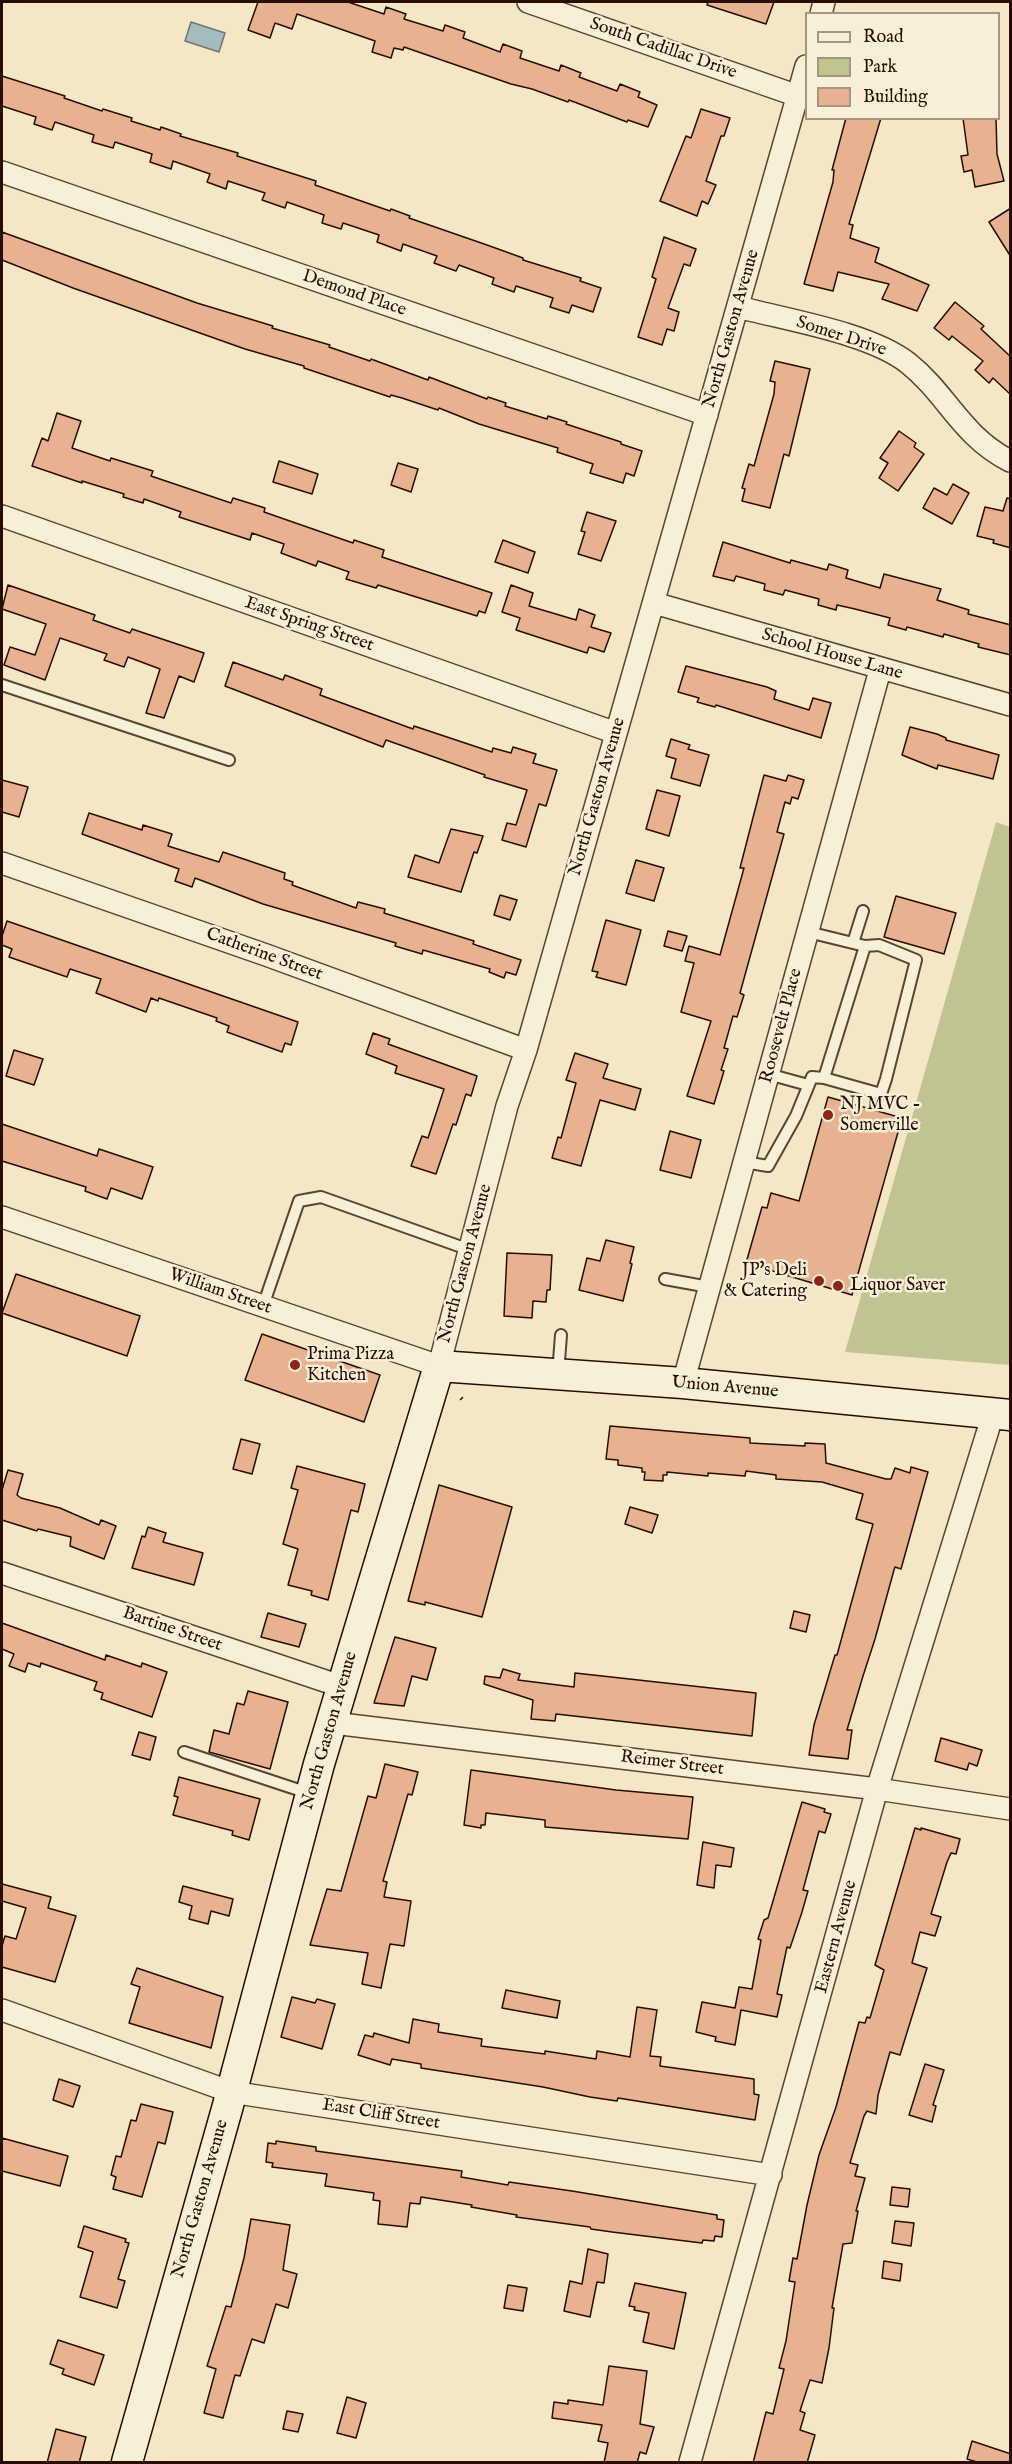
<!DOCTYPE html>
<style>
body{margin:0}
#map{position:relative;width:1012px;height:2464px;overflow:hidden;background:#f4e7c5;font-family:"IM FELL English",serif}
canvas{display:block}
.frame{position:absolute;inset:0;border:3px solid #280d00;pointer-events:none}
.legend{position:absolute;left:805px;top:12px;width:195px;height:108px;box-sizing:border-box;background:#f8efd9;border:2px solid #a59582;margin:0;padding:8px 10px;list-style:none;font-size:18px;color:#280d00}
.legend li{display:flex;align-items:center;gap:12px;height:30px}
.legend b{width:30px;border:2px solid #a59582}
</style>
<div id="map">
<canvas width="1012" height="2464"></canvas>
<div class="frame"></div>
<ul class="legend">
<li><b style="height:8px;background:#f8efd9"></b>Road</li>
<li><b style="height:16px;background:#c1c491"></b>Park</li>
<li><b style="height:16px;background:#e8b290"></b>Building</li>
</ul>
</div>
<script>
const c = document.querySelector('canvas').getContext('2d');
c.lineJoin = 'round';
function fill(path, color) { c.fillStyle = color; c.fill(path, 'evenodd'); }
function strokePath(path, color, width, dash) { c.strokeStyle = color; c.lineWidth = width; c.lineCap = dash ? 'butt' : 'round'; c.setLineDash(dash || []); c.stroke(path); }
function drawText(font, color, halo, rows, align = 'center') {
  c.font = font + ' "IM FELL English",serif'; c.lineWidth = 5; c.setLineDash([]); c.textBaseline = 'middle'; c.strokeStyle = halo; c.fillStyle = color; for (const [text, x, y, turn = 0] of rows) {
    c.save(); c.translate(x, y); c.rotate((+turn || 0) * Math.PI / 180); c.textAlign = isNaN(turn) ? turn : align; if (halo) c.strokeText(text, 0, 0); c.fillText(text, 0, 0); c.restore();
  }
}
const green = new Path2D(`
 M996,822L1010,827V1365L845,1352Z`);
const water = new Path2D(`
 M191,22L225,33L219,52L185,41Z`);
const building = new Path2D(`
 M258,2H348L384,14L386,7L406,14L404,19L443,31L445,25L465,32L463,38L500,52L503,44L522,51L520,58L559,71L561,65L581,73L579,77L617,91L620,84L640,92L638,97L657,105L648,127L628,120L627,122L569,100L568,102L532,89L511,84L404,47L403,50L394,48L391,58L372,52L375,41L297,14L292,29L275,23L270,38L248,30Z
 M708,2H774L766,24L707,5Z
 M2,76L65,96L64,98L102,111L103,109L132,118L131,121L160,130L161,127L181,134L180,136L238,153L237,156L316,181L315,185L390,211L391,209L410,216L409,218L487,245L523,258V260L581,278L580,281L601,288L593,312L572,305L569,313L550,307L553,298L516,286L514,292L492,284L494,278L459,265L456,271L434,263L437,256L403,244L401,251L377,242L379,235L343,223L341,229L322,223L324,215L287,202L285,208L262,200L265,193L228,181L226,189L207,182L210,174L173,161L171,169L150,162L152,154L115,142L113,148L92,142L94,135L55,122L52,130L34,124L36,117L2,106Z
 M701,109L730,118L724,136H721L706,181L716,185L708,204L702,201L697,216L660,201L686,136L691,138Z
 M846,118H881L849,224L853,225L850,238L879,248L875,262L929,285L917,311L882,299L889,284L838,272L833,291L804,284L833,182L834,170H832Z
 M963,118H996L997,154L1004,181L975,187L972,170L964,172L961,156L968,155Z
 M1011,208V257L989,222Z
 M2,232L197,303L273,326L272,328L330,345L329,347L370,361L371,359L428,380L429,377L487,399L488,397L506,403L505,406L547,419L548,416L567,422L566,424L621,442V444L642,451L634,476L626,473L623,483L590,473L593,464L557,452L558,448L479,424L439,408L438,410L402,398L391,395L390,397L304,368V366L245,349L73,288L2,260Z
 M664,237L696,249L690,266L684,264L668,308L679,312L674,331L667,329L662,345L638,337L656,279L652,277Z
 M955,302L984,326L981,329L1011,357V395L993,378L989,383L975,370L983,361L952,336L949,340L934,328Z
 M775,361L810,369L789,456L784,454L770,508L742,501L745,489L742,488L749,464L754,466L774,394L775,382L770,381Z
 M57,413L81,421L72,448L110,461L111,458L153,471L151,476L231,503L233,498L265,508L264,512L353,543L354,540L384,550L382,557L492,593L485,613L479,611L477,616L378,585L376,588L346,579L349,572L318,561L316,566L281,553L284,544L252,533L250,540L179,517L181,512L144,499L143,503L123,497L124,494L82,481V483L32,466L42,438L48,441Z
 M899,431L916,443L914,447L924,454L898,491L879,478L888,463L880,458Z
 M279,461L318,474L312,494L273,482Z
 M398,463L418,469L411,492L391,485Z
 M953,484L969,493L952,524L923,508L934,488L947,495Z
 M1007,498L1011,499V548L993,543L994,540L977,536L985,507L1003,511Z
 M587,512L616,521L601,561L578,554L585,532L581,531Z
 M503,540L535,552L528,573L495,562Z
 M723,542L790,563L791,560L827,570L829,564L848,570L846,578L880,588L884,574L941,589L937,600L969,610L968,614L1011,625V655L978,647L979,644L944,634L943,637L907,627L906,630L888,625L890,618L855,609L837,605L836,610L818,605L819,599L785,590L783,595L764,590L765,584L736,576L734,581L713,576Z
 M8,585L95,615L93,620L130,633L132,629L204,653L194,682L179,676L164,718L146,713L160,669L128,657L124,667L104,660L107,654L60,638L45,680L4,665L10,647L35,655L46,624L2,609Z
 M511,585L533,593L529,606L576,620L579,609L595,615L591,627L611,633L604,652L589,647L587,653L516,630L520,618L502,612Z
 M233,662L283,680L285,675L322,689L320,695L413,729L414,726L492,752L493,748L511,753L513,747L536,754L533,763L557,770L546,806L539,804L526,847L502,840L507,823L516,825L527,790L484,777L485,775L386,740L383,747L225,686Z
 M686,666L767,687L776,691L774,699L809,710L813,698L831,703L821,738L716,705L715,707L697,702L699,698L678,692Z
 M910,727L937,734L946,738V740L999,755L993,779L938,765L937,769L902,755Z
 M671,739L690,745L688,749L709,755L700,786L671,778L676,759L666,756Z
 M764,775L786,781L788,775L804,780L798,799L792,797L790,804L785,802L777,832L784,834L740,993L744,995L737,1017L733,1016L724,1048L728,1049L721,1070L724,1071L714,1104L687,1096L711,1021L681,1012L694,963L685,961L689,946L720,955L744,868H740Z
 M2,780L28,787L19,817L2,812Z
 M657,790L680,796L669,836L646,829Z
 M89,813L142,830L143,825L172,834L168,846L219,862L223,852L285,873L284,879L293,882L292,885L356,908L358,902L385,909L384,913L474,941L473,944L521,960L516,975L506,972L504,978L489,972L490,969L423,950L422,954L395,946L396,943L263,904L195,878L192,887L175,881L179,869L82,834Z
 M451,829L483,836L477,853L474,852L461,892L408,877L415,855L439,863Z
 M636,860L664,868L654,901L626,893Z
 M500,895L517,900L510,920L494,915Z
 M896,896L956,913L944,954L884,937Z
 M606,920L641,930L626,985L596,977L598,972L592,971Z
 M7,921L298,1022L291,1045L285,1043L282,1052L227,1032L229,1026L216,1021L217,1018L159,998L158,1001L151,998L146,1012L96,993L101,979L70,969L67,977L9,957L12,949L2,945V936Z
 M668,931L687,936L682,951L664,946Z
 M373,1033L390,1039L388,1044L477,1076L471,1096L466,1094L456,1125L453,1124L436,1174L411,1166L422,1136L428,1138L444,1089L395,1073L397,1066L366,1054Z
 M14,1050L43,1059L34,1085L6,1076Z
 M575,1053L608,1064L603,1078L641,1089L635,1110L600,1100L581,1166L552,1158L558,1137L561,1138L576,1083L566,1080Z
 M828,1097L902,1118L852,1295L746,1263L762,1207L767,1208L771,1193L799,1201Z
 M2,1124L97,1156L99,1149L153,1167L142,1199L111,1188L107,1199L85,1191L86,1187L2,1161Z
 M670,1131L701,1140L691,1178L660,1170Z
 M606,1240L634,1247L630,1263L632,1264L623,1301L579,1290L587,1258L600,1261Z
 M507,1253L552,1255L550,1290H547L546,1302L533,1301L532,1318L504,1316Z
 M16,1274L140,1316L127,1356L2,1313Z
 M262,1334L380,1375L364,1422L245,1380Z
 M610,1426L750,1438V1443L805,1446V1443L825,1444L826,1463L886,1479H891L895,1468L910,1473L911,1467L928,1472L901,1569L895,1567L894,1570L875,1639L863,1676L847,1730H852L848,1759L809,1755L814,1725L835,1655H837L873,1524L856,1519L863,1494L822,1482L776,1479V1475L746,1471L745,1476L708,1473V1476L667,1472V1475H663V1481L644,1480L645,1472H642V1468L618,1465V1460L606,1459Z
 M241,1439L260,1444L252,1474L233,1469Z
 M297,1466L365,1484L358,1512L351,1510L328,1600L311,1595L312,1591L288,1585L298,1549L283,1544L298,1490L291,1488Z
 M8,1470L23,1474L17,1495L21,1498L60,1508L99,1525L101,1520L116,1526L104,1559L70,1546L71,1537L38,1529L37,1531L2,1520V1490Z
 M439,1485L512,1507L482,1617L425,1602V1605L408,1601Z
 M630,1507L658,1515L652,1533L625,1524Z
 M148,1527L166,1533L163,1542L203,1553L194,1585L132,1568L142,1536L145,1537Z
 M794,1611L810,1615L806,1632L790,1628Z
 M268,1613L306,1624L299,1647L261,1637Z
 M2,1623L105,1660L106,1655L141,1667L142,1663L167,1672L152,1717L101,1699L103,1693L94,1690L97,1682L44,1664L41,1663L40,1667L28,1663L25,1672L9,1666L14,1654L2,1649Z
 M395,1637L436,1648L427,1680L412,1676L404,1706L374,1703Z
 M503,1669L520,1674L518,1680L574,1687L575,1673L756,1693L752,1736L556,1714L555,1721L531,1719L533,1700L484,1684L485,1676L500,1678Z
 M248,1691L288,1702L270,1769L209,1752L214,1730L229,1734L237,1703L244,1705Z
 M139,1732L156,1737L150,1760L132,1755Z
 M941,1738L982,1750L977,1766L969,1763L967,1770L935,1761Z
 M385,1764L418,1772L412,1795L408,1794L383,1881L387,1882L384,1897L411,1901L404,1946L390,1944L381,1988L362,1984L368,1953L310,1945L327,1889L341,1891L368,1796L376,1798Z
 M471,1770L616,1790L693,1797L688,1839L545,1827V1820L486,1813L485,1825H481V1828L464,1825Z
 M179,1777L260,1799L249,1840L232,1835L233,1831L173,1815L178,1797L174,1796Z
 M802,1802L825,1809L824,1812L831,1814L825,1833L819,1831L803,1890L808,1891L802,1912L790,1948L787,1947L777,1994L782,1995L777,2017L741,2010L735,2045L715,2041L716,2037L696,2032L702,2002L735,2008L739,1987L752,1989L761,1940L758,1939L764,1920L768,1918Z
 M915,1828L921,1830V1828L960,1839L956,1854L951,1853L947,1862L931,1914L941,1917L935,1936L920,1932L912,1963L927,1968L900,2055L890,2052L878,2095L876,2114L867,2111L864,2116L850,2163L858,2165L855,2176L865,2178L856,2211H858L852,2243L843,2244L832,2308H834L829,2348L822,2383L810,2380L800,2411L805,2413L800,2430L815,2435L807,2463H753L766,2412L773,2414L784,2369L779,2368L786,2341L795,2282L789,2281L793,2258L797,2259L807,2205L819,2155L836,2107L859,2022L865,2023L867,2017L870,2018L884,1970L875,1965Z
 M703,1842L734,1848L731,1867L716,1865L714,1888L697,1885Z
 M2,1884L51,1897L48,1908L76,1916L55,1982L2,1967V1946L5,1936L16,1939L26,1908L2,1901Z
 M183,1886L233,1899L229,1916L211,1911L208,1924L189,1919L192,1906L179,1902Z
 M137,1968L223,1997L211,2048L129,2023L140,1987L131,1984Z
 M506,1990L560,2001L557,2018L502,2008Z
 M292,1997L315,2003L317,1999L335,2004L322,2049L281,2037Z
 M637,2007L657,2010L650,2056L661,2057L660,2066L754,2079V2094L759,2095L755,2120L618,2098L617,2101L590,2097L543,2087L421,2068V2064L392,2059L390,2065L358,2055L365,2035L373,2037L374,2033L409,2043L413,2019L439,2024L438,2032L482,2039L481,2046L545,2054V2051L596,2059L597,2051L630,2057Z
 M925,2064L944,2070L933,2105L936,2106L932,2122L909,2115Z
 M59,2079L80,2086L73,2107L53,2100Z
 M141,2104L173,2112L165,2144L158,2142L142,2197L113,2189L116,2177L111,2175L116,2156L121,2157L131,2120L136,2121Z
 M2,2138L68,2156L60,2186L2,2171Z
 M276,2141L316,2147V2151L462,2171L461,2177L508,2185L509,2182L572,2191L717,2215V2219L724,2220L722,2237L715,2236L714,2241L703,2240L702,2243L612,2232L591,2229L590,2227L516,2217L517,2215L471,2207L472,2205L421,2197L420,2204L410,2203L407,2227L378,2224L380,2201L373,2200L374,2193L325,2186L327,2174L272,2167L273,2163L266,2162L268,2143L276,2144Z
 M892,2187L910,2189L908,2207L890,2205Z
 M251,2219L290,2225L283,2270L297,2274L288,2308L276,2304L264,2343L252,2339L240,2376L235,2375L223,2418L204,2413L216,2369L207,2366L226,2306L231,2307L244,2258Z
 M895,2221L914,2223L911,2246L892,2243Z
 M84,2226L126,2239L125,2242L129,2243L118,2279L125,2281L117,2308L80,2297L93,2252L78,2247Z
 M588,2249L608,2254L604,2283L597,2282L590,2317L564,2311L570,2281L582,2284Z
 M884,2261L902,2264L900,2281L882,2278Z
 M635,2283L686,2293L674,2349L643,2342L649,2313L634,2310L635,2307L629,2306Z
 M508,2285L527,2288L523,2311L504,2308Z
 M58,2340L104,2355L94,2385L62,2374L64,2369L50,2364Z
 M609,2366L647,2371L640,2424L654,2427L646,2454L640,2452L637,2463H604L608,2443L598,2441L602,2425L552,2418L554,2402L568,2404V2400L603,2405Z
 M347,2397L366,2403L356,2438L337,2433Z
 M287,2411L303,2414L298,2432L283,2429Z
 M56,2429L86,2437L79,2463H47Z
 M972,2441L1011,2454V2463H980L967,2459Z`);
const path = new Path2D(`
 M461,1398L464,1401`);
const lane = new Path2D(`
 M2,685L229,760
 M853,943L863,911
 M768,1074L808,1085
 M824,1078L865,946
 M744,1162L768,1166L796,1116L812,1077L824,1078L881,1094L886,1079L916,960L879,945L865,946L808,932
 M665,1279L709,1287
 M263,1306L299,1201L321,1197L470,1250
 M558,1374L561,1335
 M184,1752L311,1794`);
const street = new Path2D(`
 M528,2L798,96
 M821,14L824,2
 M2,172L707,415
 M738,307C787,320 870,333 908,363C948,395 961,436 1010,461
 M2,516L616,733
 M654,603L1010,705
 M2,863L266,955L526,1050
 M2,1217L439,1366L507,1106L526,1050L806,66
 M683,1383L880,670
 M2,1573L343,1687
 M333,1723L877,1789L1010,1809
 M2,2010L231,2092L771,2175
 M690,2462L877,1789L993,1414`);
const secondary = new Path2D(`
 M127,2462L227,2109L319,1764L439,1366L683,1383L1010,1415`);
const markers = [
 [828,1115,6,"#8f2418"],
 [819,1281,6,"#8f2418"],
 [838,1286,6,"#8f2418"],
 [295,1365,6,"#8f2418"]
];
const streetNames = [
 ["South Cadillac Drive",663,49,19],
 ["Demond Place",354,294,19],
 ["North Gaston Avenue",732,329,-74],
 ["Somer Drive",841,337,18],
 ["East Spring Street",309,625,19],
 ["School House Lane",832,655,16],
 ["North Gaston Avenue",598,797,-74],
 ["Catherine Street",264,955,20],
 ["Roosevelt Place",782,1026,-75],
 ["North Gaston Avenue",466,1264,-75],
 ["William Street",220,1292,19],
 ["Union Avenue",725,1388,5],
 ["Bartine Street",172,1630,19],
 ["North Gaston Avenue",330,1731,-74],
 ["Reimer Street",672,1764,7],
 ["Eastern Avenue",837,1937,-75],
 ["East Cliff Street",381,2115,9],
 ["North Gaston Avenue",201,2199,-74]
];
const poiNames = [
 ["NJ MVC -",840,1105],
 ["Somerville",840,1126],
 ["JP's Deli",807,1271,"right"],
 ["& Catering",807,1292,"right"],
 ["Liquor Saver",850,1286],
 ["Prima Pizza",307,1355],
 ["Kitchen",307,1376]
];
fill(green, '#c1c491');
fill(water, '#a2bcc0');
strokePath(water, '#717673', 1.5);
fill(building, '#e8b290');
strokePath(building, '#280d00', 1.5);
strokePath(lane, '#5b4431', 14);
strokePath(street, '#5b4431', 24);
strokePath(secondary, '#280d00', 33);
strokePath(path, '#280d00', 4, [1.5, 3]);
strokePath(lane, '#f8efd9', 10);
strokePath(street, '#f8efd9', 21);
strokePath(secondary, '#f8efd9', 30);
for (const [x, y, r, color] of markers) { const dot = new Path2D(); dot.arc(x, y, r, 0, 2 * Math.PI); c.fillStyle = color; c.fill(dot); strokePath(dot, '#f8efd9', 2); }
drawText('18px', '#280d00', '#f8efd9', streetNames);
drawText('18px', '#280d00', '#f8efd9', poiNames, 'left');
</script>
